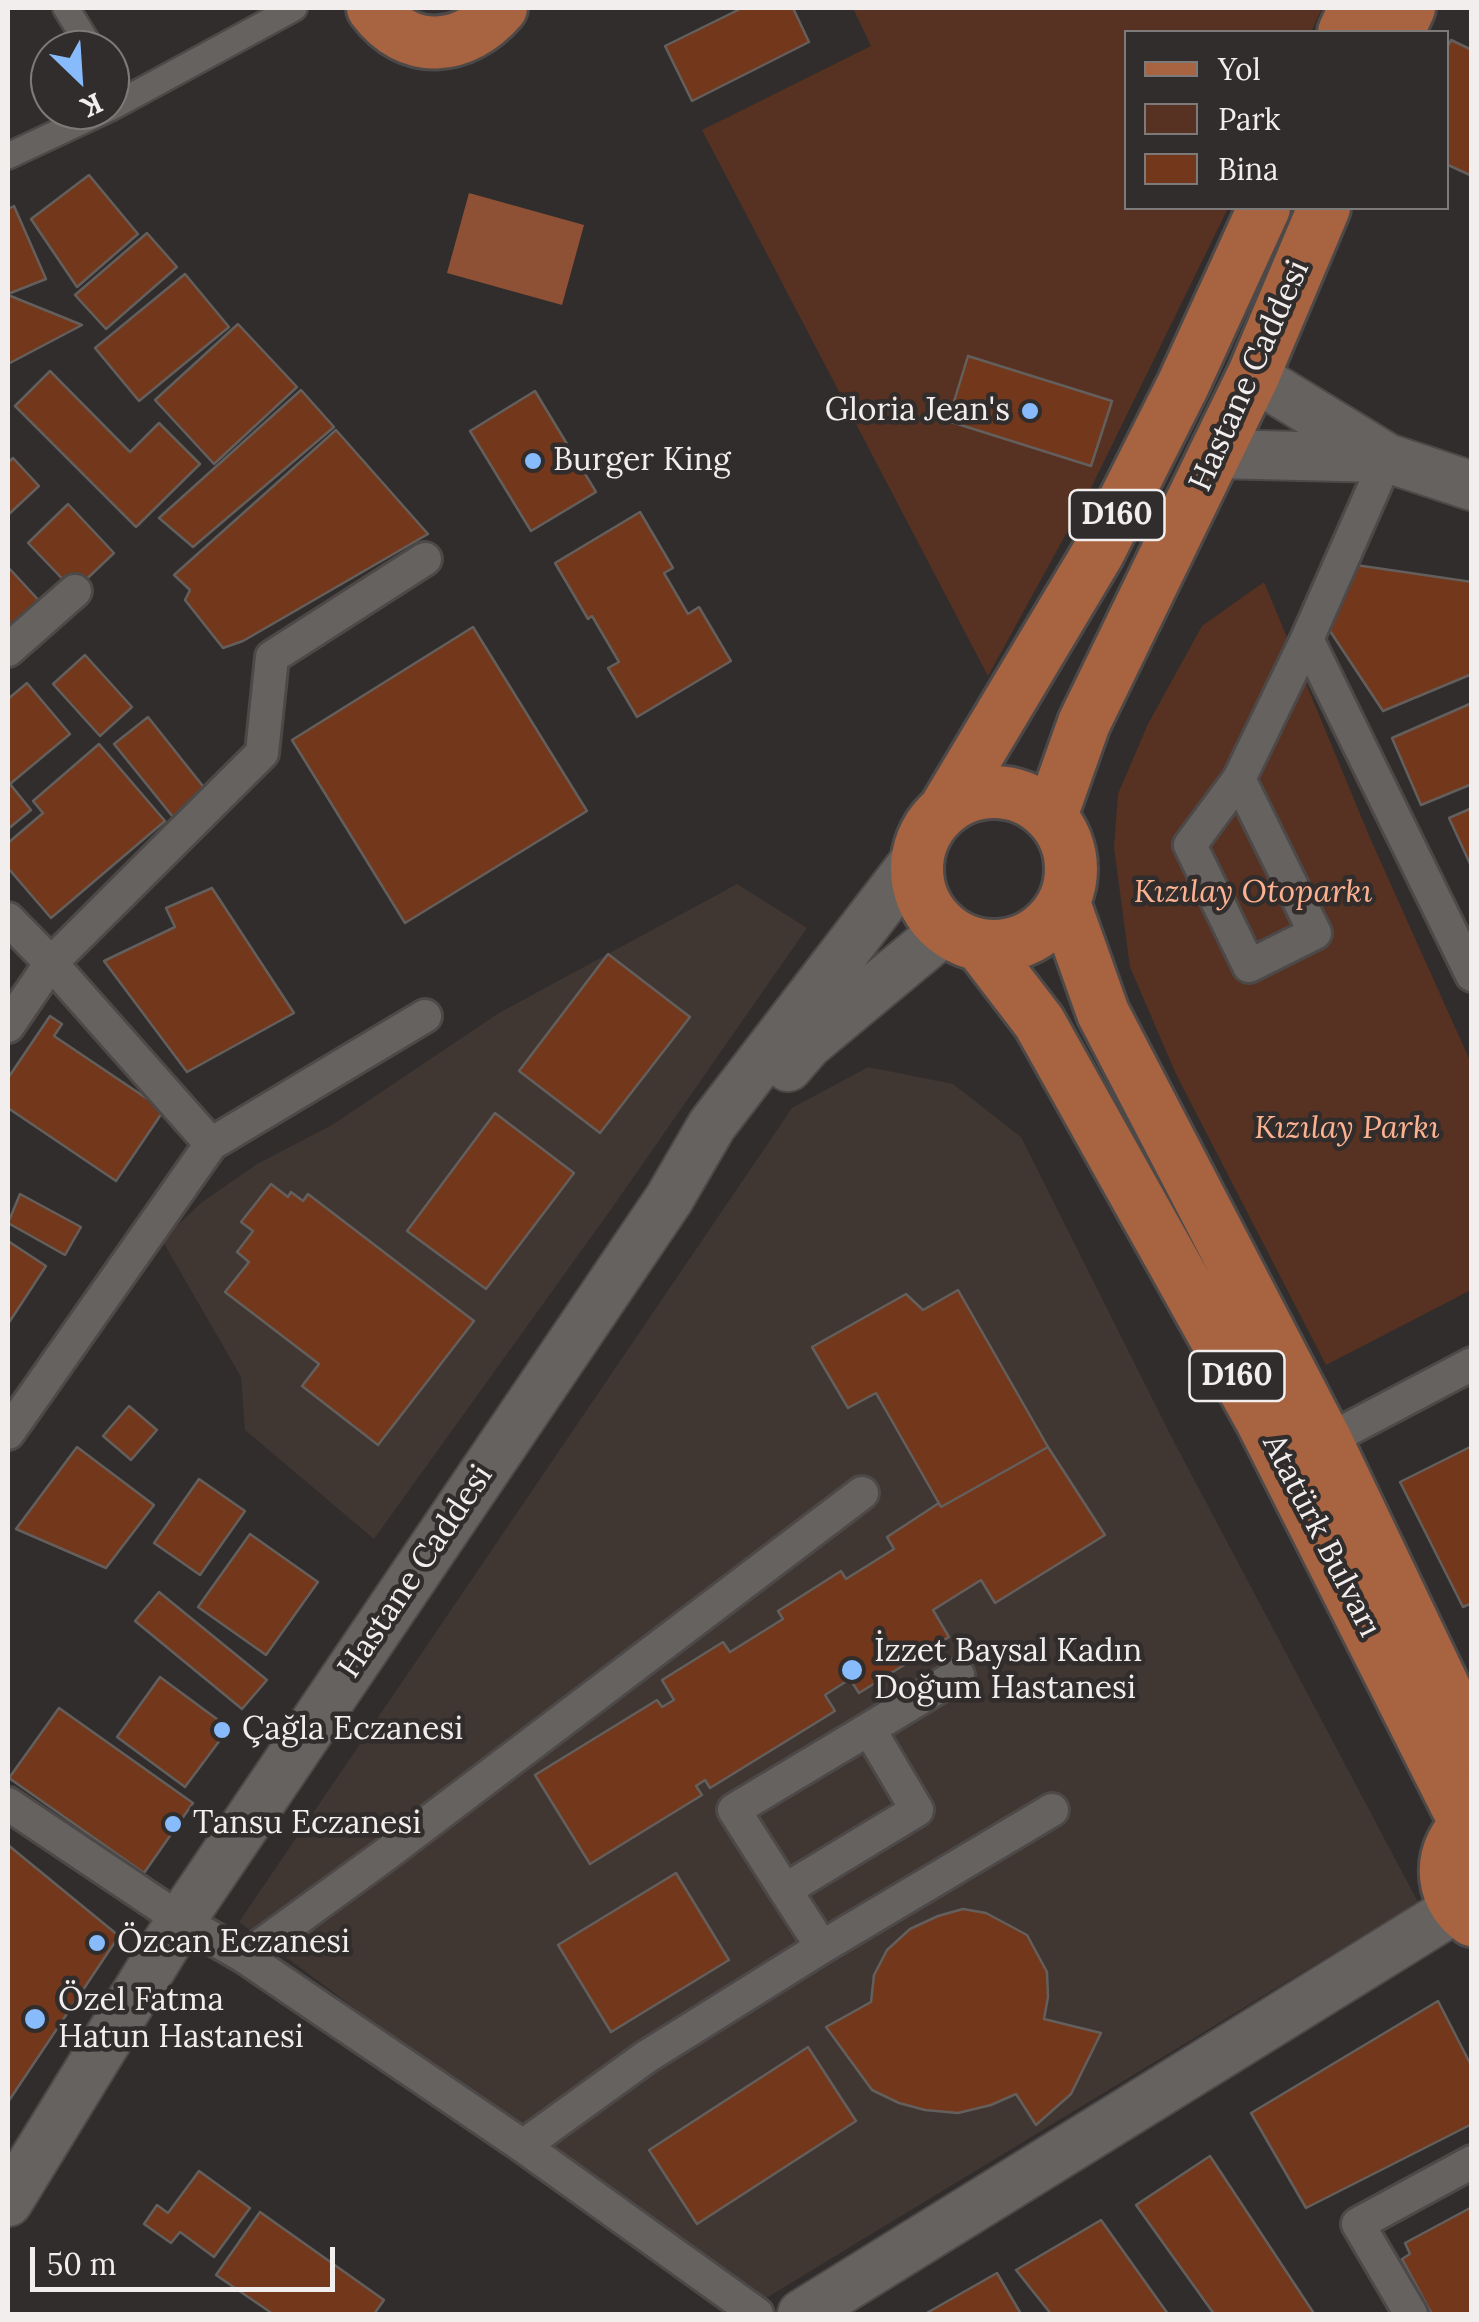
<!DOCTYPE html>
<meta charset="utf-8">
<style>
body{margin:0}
#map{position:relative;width:1479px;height:2322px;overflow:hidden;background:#312d2c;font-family:Lora,serif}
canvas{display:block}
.frame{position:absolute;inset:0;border:10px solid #f1eeed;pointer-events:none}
.legend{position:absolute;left:1124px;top:30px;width:325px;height:180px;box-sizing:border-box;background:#312d2c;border:2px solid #7e7a79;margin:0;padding:12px 18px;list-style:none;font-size:30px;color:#f1eeed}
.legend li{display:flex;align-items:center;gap:20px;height:50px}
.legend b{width:50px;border:2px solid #7e7a79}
.north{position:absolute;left:30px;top:30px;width:100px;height:100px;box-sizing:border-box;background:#312d2c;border:2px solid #7e7a79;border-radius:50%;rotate:155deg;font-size:28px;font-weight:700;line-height:40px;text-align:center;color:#f1eeed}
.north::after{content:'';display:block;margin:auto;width:35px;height:45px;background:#87bbfb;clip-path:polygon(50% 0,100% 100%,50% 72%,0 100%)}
.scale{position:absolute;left:30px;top:2247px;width:305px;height:45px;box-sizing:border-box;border:5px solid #f1eeed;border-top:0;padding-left:12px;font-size:30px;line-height:35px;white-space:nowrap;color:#f1eeed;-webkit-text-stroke:8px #312d2c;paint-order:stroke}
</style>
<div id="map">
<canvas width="1479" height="2322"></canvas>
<div class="frame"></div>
<ul class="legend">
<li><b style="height:12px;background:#a86340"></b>Yol</li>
<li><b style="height:28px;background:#573222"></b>Park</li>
<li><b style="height:28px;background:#73371b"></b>Bina</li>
</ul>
<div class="north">K</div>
<div class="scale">50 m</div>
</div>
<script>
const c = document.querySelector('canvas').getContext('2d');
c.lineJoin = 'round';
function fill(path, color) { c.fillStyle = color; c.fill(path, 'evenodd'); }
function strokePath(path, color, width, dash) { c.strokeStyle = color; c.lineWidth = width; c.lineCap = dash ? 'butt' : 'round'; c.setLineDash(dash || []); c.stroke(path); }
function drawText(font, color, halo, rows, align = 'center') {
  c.font = font + ' Lora,serif'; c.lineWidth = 9; c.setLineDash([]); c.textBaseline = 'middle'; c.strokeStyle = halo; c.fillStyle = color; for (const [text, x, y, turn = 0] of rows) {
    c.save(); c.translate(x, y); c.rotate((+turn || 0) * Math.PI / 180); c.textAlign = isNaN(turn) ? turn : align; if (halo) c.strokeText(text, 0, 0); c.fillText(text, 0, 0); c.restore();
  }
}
const built = new Path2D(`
 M737,884L807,928L612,1208L374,1539L245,1430L241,1377L162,1240L201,1203L257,1164L332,1125L499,1013Z
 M868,1067L953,1084L1021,1137L1172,1438L1418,1902L753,2306L239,1922L792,1108Z`);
const green = new Path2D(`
 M853,8H1322L1311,32H1126V208H1228L1089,492L988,676L702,130L871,46Z
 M1264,582L1370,838L1471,1063V1290L1326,1365L1176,1074L1130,967L1114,847L1118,794L1148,724L1202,626Z`);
const water = new Path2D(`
 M469,193L584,225L562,305L447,273Z`);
const building = new Path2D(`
 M742,8H793L809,42L692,101L665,46Z
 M1451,40L1472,50V176L1446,164V50Z
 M89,175L138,234L77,287L31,219Z
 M14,206L46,279L8,294V209Z
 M147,233L177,267L106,329L75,295Z
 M185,274L229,327L139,401L95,348Z
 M8,295L82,325L8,364Z
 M238,324L297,387L214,464L155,400Z
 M968,356L1112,401L1091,466L948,421Z
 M50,371L130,452L159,423L200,464L136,527L15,406Z
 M301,390L334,427L193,547L159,518Z
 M535,391L596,492L531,531L470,431Z
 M336,430L428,534L243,641L223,648L185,600L190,590L174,575Z
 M13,458L39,486L8,515V463Z
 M68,504L114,553L74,591L28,543Z
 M640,512L673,568L664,573L688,614L699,607L731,661L637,717L608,668L619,662L592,616L588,619L555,563Z
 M1349,564L1472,582V674L1383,711L1326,625Z
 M8,567L44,606L8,639Z
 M473,627L587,811L405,923L292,740Z
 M85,655L132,707L100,736L53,684Z
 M27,683L70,734L10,784L31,810L8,829V699Z
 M1472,703V784L1421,805L1392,738Z
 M148,717L206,790L173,817L114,744Z
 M99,744L165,821L51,918L8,868V843L43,813L33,801Z
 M1472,808V868L1449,818Z
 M212,888L294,1013L187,1072L104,961L175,927L166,908Z
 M608,954L690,1017L600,1133L519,1071Z
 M50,1016L62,1024L54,1036L164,1110L116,1181L8,1108V1078Z
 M495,1113L574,1173L486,1289L407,1231Z
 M271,1184L288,1197L291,1192L303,1201L308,1194L474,1321L378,1445L302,1386L319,1364L225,1292L249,1262L237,1252L253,1231L241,1222Z
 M20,1194L81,1227L65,1255L8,1223Z
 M8,1241L46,1266L8,1324Z
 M958,1290L1048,1447L941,1507L876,1393L848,1408L812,1347L906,1294L923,1310Z
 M129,1406L157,1430L131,1460L103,1436Z
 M1472,1446V1603L1463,1607L1400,1482Z
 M77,1447L154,1505L106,1568L16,1529Z
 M1048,1447L1105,1535L995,1603L981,1580L933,1610L949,1637L859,1693L850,1679L825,1695L835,1711L710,1788L705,1780L696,1786L702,1795L590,1864L535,1775L657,1700L662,1707L674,1700L662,1680L723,1642L730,1652L783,1619L778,1611L841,1571L846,1579L894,1549L887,1537L939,1503L941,1507Z
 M199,1479L245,1511L200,1575L154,1543Z
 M250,1534L318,1582L266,1655L198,1607Z
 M159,1592L267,1680L242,1709L135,1621Z
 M160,1677L229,1728L185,1787L117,1737Z
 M59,1708L193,1803L144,1873L9,1778Z
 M8,1845L119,1936L8,2102Z
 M676,1873L729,1960L611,2032L558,1945Z
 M963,1909L986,1913L1027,1935L1047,1972L1048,1997L1044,2019L1101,2033L1071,2094L1036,2125L1016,2094L991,2105L958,2113L925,2110L899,2103L872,2090L826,2027L871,2002L874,1975L887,1950L910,1929L938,1916Z
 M1438,2001L1472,2067V2124L1306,2208L1251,2113Z
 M808,2047L856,2121L697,2224L649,2150Z
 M1210,2156L1313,2312L1310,2314H1214L1136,2205Z
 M199,2171L250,2208L214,2257L180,2232L171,2243L144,2224L157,2205L168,2213Z
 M1472,2207V2314H1432L1402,2259L1410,2254L1405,2243Z
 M260,2212L384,2300L374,2314H273L216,2275Z
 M1101,2220L1168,2314H1051L1016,2270Z
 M997,2273L1021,2314H925Z`);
const pedestrian = new Path2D(`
 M66,8L92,50
 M110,108L294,8
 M8,156L106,110`);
const minor = new Path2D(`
 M1387,458L1307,639L1472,975
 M8,650L75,591
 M1239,779L1315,933L1249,966L1190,845L1239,779L1307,639
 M8,919L51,963L211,1144
 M8,1026L51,963L262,753L272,657L425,559
 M8,1433L211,1144L425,1016
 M1326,1441L1472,1364
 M869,1729L958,1675
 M8,1804L181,1920L245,1957L523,2146L757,2314
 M822,1947L1052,1810
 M245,1957L385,1855L862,1493
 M523,2146L646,2057L822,1947L785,1890L917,1810L869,1729L734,1810L785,1890
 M1411,2314L1358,2224L1472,2162`);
const secondary = new Path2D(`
 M1253,376L1387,458L1472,486
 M1216,454L1383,458
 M788,1067L808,1044L945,930
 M8,2202L181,1920L669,1199L712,1125L917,858
 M802,2314L1458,1907`);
const primary = new Path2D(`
 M373,8C409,57 464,51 501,8
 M1344,32L1355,8
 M1398,32L1409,8
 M917 869a77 77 0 1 1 154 0a77 77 0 1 1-154 0Z
 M945,809L1098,553L1183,385L1264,208
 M1051,816L1084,723L1253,376L1324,208
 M1064,903L1103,1013L1326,1441L1472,1746
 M980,945L1039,1022L1261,1419L1466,1824
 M1472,1821C1437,1846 1437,1896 1472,1920`);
const markers = [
 [1030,411,10,"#87bbfb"],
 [533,461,10,"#87bbfb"],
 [852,1670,12,"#87bbfb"],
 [222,1730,10,"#87bbfb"],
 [173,1824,10,"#87bbfb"],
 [97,1943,10,"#87bbfb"],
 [35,2019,12,"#87bbfb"]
];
const shields = [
 [1117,515,95],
 [1237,1376,95]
];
const shieldNames = [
 ["D160",1117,515],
 ["D160",1237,1376]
];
const streetNames = [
 ["Hastane Caddesi",1250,376,-66],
 ["Atatürk Bulvarı",1321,1536,63],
 ["Hastane Caddesi",416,1572,-56]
];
const poiNames = [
 ["Gloria Jean's",1010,411,"right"],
 ["Burger King",553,461],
 ["İzzet Baysal Kadın",874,1652],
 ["Doğum Hastanesi",874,1689],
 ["Çağla Eczanesi",242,1730],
 ["Tansu Eczanesi",193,1824],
 ["Özcan Eczanesi",117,1943],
 ["Özel Fatma",58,2001],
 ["Hatun Hastanesi",58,2038]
];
const parkNames = [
 ["Kızılay Otoparkı",1253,893],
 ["Kızılay Parkı",1347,1129]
];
fill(built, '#403632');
fill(green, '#573222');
fill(water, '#8f5135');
fill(building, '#73371b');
strokePath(building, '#635f5d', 2.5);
strokePath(pedestrian, '#4d4948', 30);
strokePath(minor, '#4d4948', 38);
strokePath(secondary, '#4d4948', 52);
strokePath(primary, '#4d4948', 58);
strokePath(pedestrian, '#666260', 25);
strokePath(minor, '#666260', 32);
strokePath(secondary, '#666260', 48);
strokePath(primary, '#a86340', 52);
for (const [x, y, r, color] of markers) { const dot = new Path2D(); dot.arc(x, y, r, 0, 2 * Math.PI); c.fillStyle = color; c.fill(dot); strokePath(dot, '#312d2c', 4); }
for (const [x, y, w] of shields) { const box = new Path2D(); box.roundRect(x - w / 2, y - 25, w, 50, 8); c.fillStyle = '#312d2c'; c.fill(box); strokePath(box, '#f1eeed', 2.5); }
drawText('bold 30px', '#f1eeed', null, shieldNames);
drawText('32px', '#f1eeed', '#312d2c', streetNames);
drawText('32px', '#f1eeed', '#312d2c', poiNames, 'left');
drawText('italic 32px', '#fcb191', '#312d2c', parkNames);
</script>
